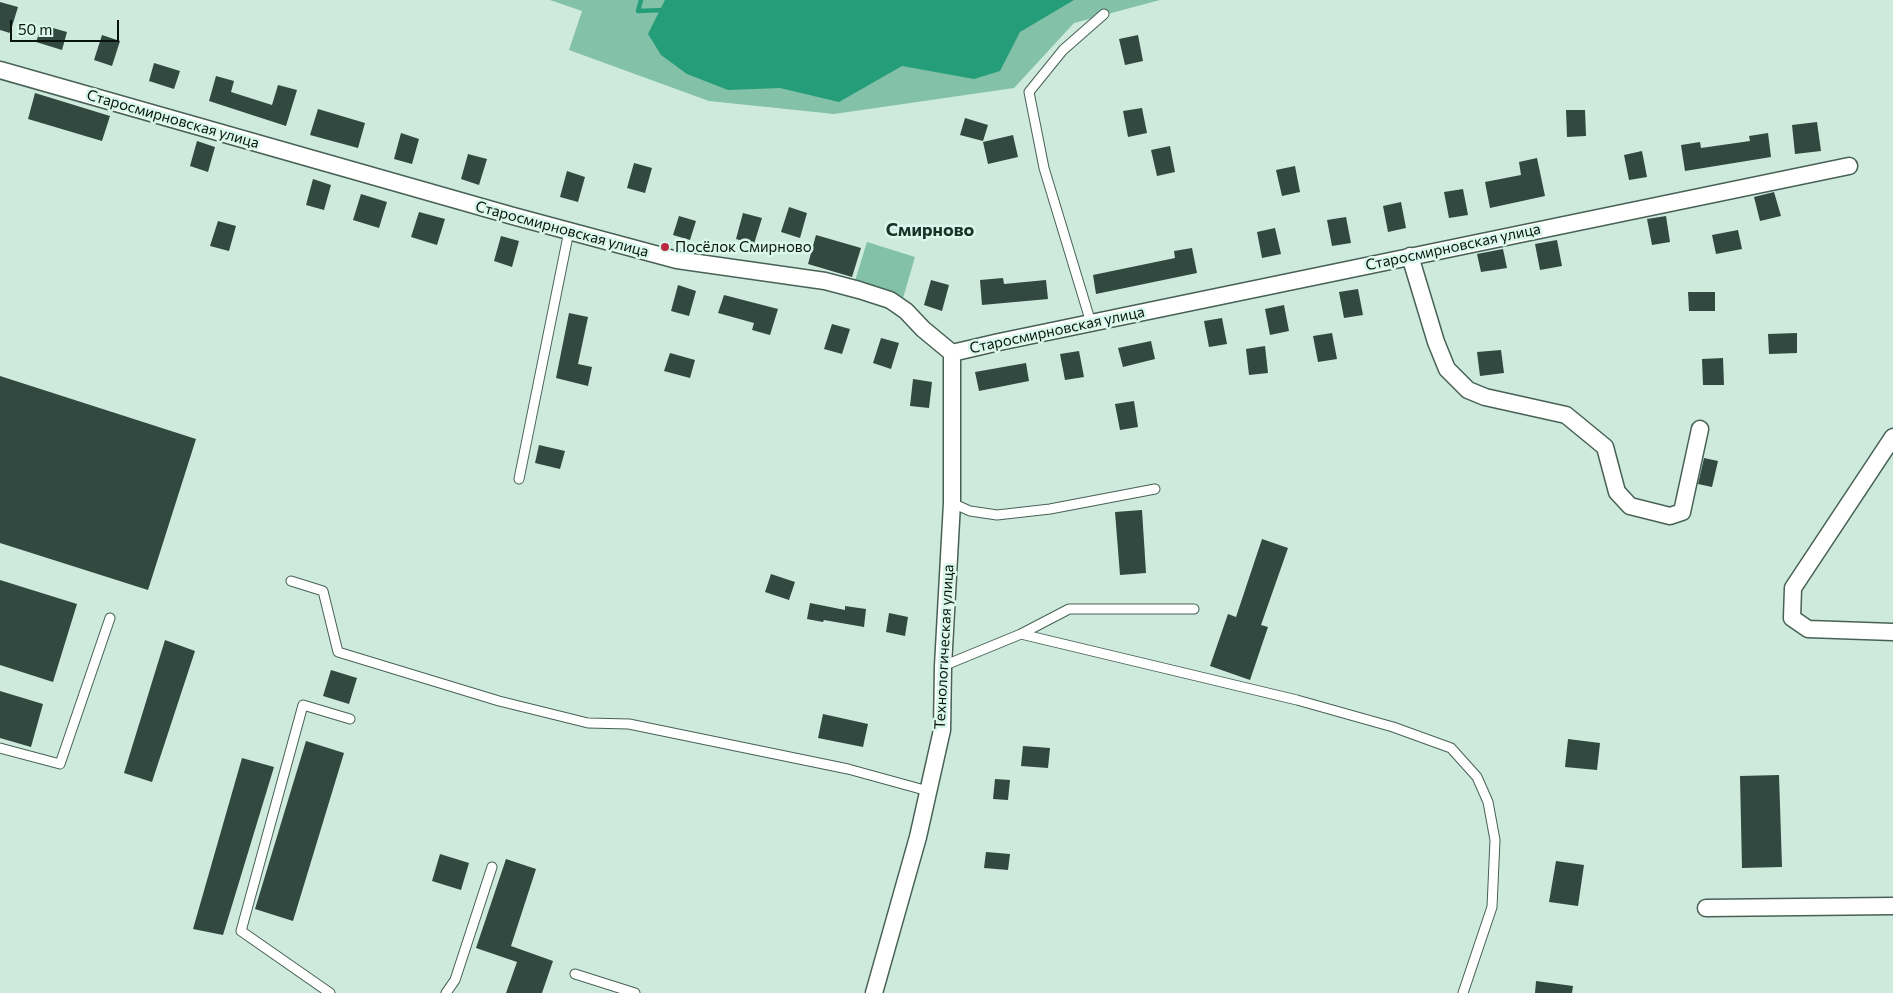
<!DOCTYPE html>
<meta charset="utf-8">
<style>
body{margin:0}
#map{position:relative;width:1893px;height:993px;overflow:hidden;background:#cdeadd;font-family:Commissioner,sans-serif}
canvas{display:block}
.scale{position:absolute;left:10px;top:20px;width:109px;height:22px;box-sizing:border-box;border:2px solid #09140f;border-top:0;padding-left:6px;font-size:15px;line-height:18px;white-space:nowrap;color:#09140f;-webkit-text-stroke:4px #daf7eb;paint-order:stroke}
</style>
<div id="map">
<canvas width="1893" height="993"></canvas>
<div class="scale">50 m</div>
</div>
<script>
const c = document.querySelector('canvas').getContext('2d');
c.lineJoin = 'round';
function fill(path, color) { c.fillStyle = color; c.fill(path, 'evenodd'); }
function strokePath(path, color, width, dash) { c.strokeStyle = color; c.lineWidth = width; c.lineCap = dash ? 'butt' : 'round'; c.setLineDash(dash || []); c.stroke(path); }
function drawText(font, color, halo, rows, align = 'center') {
  c.font = font + ' Commissioner,sans-serif'; c.lineWidth = 5; c.setLineDash([]); c.textBaseline = 'middle'; c.strokeStyle = halo; c.fillStyle = color; for (const [text, x, y, turn = 0] of rows) {
    c.save(); c.translate(x, y); c.rotate((+turn || 0) * Math.PI / 180); c.textAlign = isNaN(turn) ? turn : align; if (halo) c.strokeText(text, 0, 0); c.fillText(text, 0, 0); c.restore();
  }
}
const green = new Path2D(`
 M550,0H1160L1074,23L1014,88L834,114L709,101L569,50L582,11Z
 M867,242L915,257L903,298L854,284Z`);
const water = new Path2D(`
 M665,0H1074L1020,32L1000,71L974,79L902,66L839,102L780,88L728,90L687,74L661,55L648,34Z`);
const stream = new Path2D(`
 M641,0L638,11L664,10`);
const building = new Path2D(`
 M0,2L18,7L10,33L0,30Z
 M42,25L67,32L62,50L36,42Z
 M102,35L120,41L112,66L94,60Z
 M1138,35L1143,61L1125,65L1119,39Z
 M154,63L180,71L174,89L149,81Z
 M216,76L234,81L231,92L272,105L278,85L297,90L286,126L209,101Z
 M35,93L110,116L102,141L28,119Z
 M1142,108L1147,133L1128,137L1123,111Z
 M318,109L365,123L358,148L310,135Z
 M1566,110H1585L1586,136L1567,137Z
 M965,118L988,125L983,141L960,135Z
 M1817,122L1821,151L1795,154L1792,125Z
 M401,133L419,139L412,164L394,159Z
 M1768,133L1771,157L1685,171L1681,145L1700,142L1701,148L1750,141L1749,136Z
 M1013,135L1018,157L988,164L983,142Z
 M197,141L215,147L208,172L190,166Z
 M1170,146L1175,172L1157,176L1151,150Z
 M1642,151L1647,177L1629,180L1624,155Z
 M468,154L487,159L479,185L461,179Z
 M1537,158L1545,196L1490,208L1485,182L1521,175L1519,162Z
 M634,163L652,168L645,193L627,188Z
 M1295,166L1300,192L1282,196L1276,170Z
 M567,171L585,177L578,202L560,197Z
 M313,179L331,185L324,210L306,205Z
 M1463,189L1468,215L1449,218L1444,192Z
 M1774,192L1781,216L1760,221L1754,197Z
 M361,194L387,202L379,228L353,220Z
 M1401,202L1406,228L1388,232L1383,206Z
 M789,207L807,213L800,238L781,232Z
 M419,212L445,219L437,245L411,237Z
 M743,213L762,218L754,244L736,239Z
 M679,216L696,221L690,240L673,235Z
 M1666,216L1670,242L1652,245L1647,219Z
 M1346,217L1351,243L1332,246L1327,220Z
 M218,221L236,226L229,251L210,246Z
 M1275,228L1281,254L1262,258L1257,232Z
 M1738,230L1742,249L1716,254L1712,235Z
 M816,235L861,248L852,277L808,264Z
 M501,236L519,241L512,267L494,261Z
 M1557,240L1562,266L1540,270L1535,244Z
 M1192,248L1197,273L1096,294L1093,275L1175,258L1174,251Z
 M1503,249L1507,268L1481,272L1477,254Z
 M1003,278L1004,284L1046,280L1048,299L982,305L980,280Z
 M931,280L949,285L942,311L924,305Z
 M678,285L696,291L689,316L671,311Z
 M1358,289L1363,315L1344,318L1339,292Z
 M1688,292H1715V311H1689Z
 M724,295L778,309L770,335L752,330L754,323L718,313Z
 M1284,305L1289,331L1270,335L1265,309Z
 M569,313L588,317L578,364L592,367L588,386L556,378Z
 M1222,318L1227,344L1209,347L1204,321Z
 M832,324L850,329L842,354L824,349Z
 M1332,333L1337,359L1318,362L1313,336Z
 M1797,333V353L1769,354L1768,334Z
 M881,338L899,343L891,369L873,363Z
 M1151,341L1155,359L1123,367L1118,348Z
 M1265,346L1268,373L1249,375L1246,349Z
 M1501,350L1504,373L1480,376L1477,352Z
 M1079,351L1084,377L1065,380L1060,354Z
 M670,353L695,360L690,378L664,371Z
 M1723,358L1724,385H1703L1702,359Z
 M1026,363L1029,381L979,391L975,372Z
 M0,376L196,439L148,590L0,543Z
 M913,379L932,382L929,408L910,406Z
 M1134,401L1138,427L1120,430L1115,404Z
 M539,445L565,451L560,469L535,463Z
 M1704,458L1718,461L1712,487L1698,484Z
 M1142,510L1146,573L1120,575L1115,512Z
 M1262,539L1288,548L1261,625L1268,627L1250,680L1210,666L1228,614L1236,617Z
 M771,574L795,582L789,600L765,592Z
 M0,580L77,604L53,682L0,665Z
 M810,603L845,610V606L866,609L864,627L824,620L823,622L807,619Z
 M889,613L908,617L905,636L886,632Z
 M165,640L195,651L152,782L124,773Z
 M331,670L357,678L349,704L323,696Z
 M0,691L43,704L31,747L0,738Z
 M823,714L868,724L863,747L818,738Z
 M1568,739L1600,743L1597,770L1565,767Z
 M306,741L344,753L293,921L255,909Z
 M1023,746L1050,748L1048,768L1021,766Z
 M242,758L274,767L223,935L193,929Z
 M1779,775L1782,867L1742,868L1740,776Z
 M995,779L1010,780L1008,800L993,799Z
 M986,852L1010,854L1008,870L984,868Z
 M440,854L469,863L461,890L432,881Z
 M506,859L536,869L511,946L553,961L542,993H506L517,962L476,948Z
 M1556,861L1584,865L1578,906L1549,902Z
 M1536,981L1573,986L1572,993H1535Z`);
const service = new Path2D(`
 M1091,323L1044,168L1029,92L1063,50L1104,14
 M519,479L569,231
 M952,503L970,511L997,515L1050,509L1155,489
 M291,581L323,591L338,652L499,701L588,723L629,724L848,769L928,791
 M1021,634L1069,609H1194
 M943,666L1021,634L1297,700L1393,727L1451,748L1477,777L1488,802L1495,840L1492,907L1463,993
 M0,748L60,764L110,618
 M575,974L635,993
 M330,993L241,931L303,705L350,719
 M446,993L455,980L492,867`);
const minor = new Path2D(`
 M0,70L513,216L677,260L825,281L859,290L890,300L906,311L923,329L952,353L999,342L1849,166
 M1410,256L1436,342L1447,369L1468,390L1485,397L1566,415L1605,447L1617,492L1630,506L1670,516L1682,512L1700,429
 M1893,437L1793,588L1792,618L1808,629L1893,632
 M1706,908L1893,906
 M874,993L918,837L942,730L943,666L952,503V353`);
const markers = [
 [665,247,5,"#bb2a42"]
];
const streetNames = [
 ["Старосмирновская улица",173,119,16],
 ["Старосмирновская улица",562,229,15],
 ["Старосмирновская улица",1453,247,-12],
 ["Старосмирновская улица",1057,330,-12],
 ["Технологическая улица",944,647,-87]
];
const poiNames = [
 ["Посёлок Смирново",675,247]
];
const quarterNames = [
 ["Смирново",930,230]
];
fill(green, '#83c1a9');
fill(water, '#259d79');
strokePath(stream, '#259d79', 4.5);
fill(building, '#314940');
strokePath(service, '#476156', 11);
strokePath(minor, '#476156', 19);
strokePath(service, '#fff', 9);
strokePath(minor, '#fff', 16);
for (const [x, y, r, color] of markers) { const dot = new Path2D(); dot.arc(x, y, r, 0, 2 * Math.PI); c.fillStyle = color; c.fill(dot); strokePath(dot, '#daf7eb', 2); }
drawText('15px', '#09140f', '#daf7eb', streetNames);
drawText('15px', '#09140f', '#daf7eb', poiNames, 'left');
drawText('bold 18px', '#193128', '#daf7eb', quarterNames);
</script>
